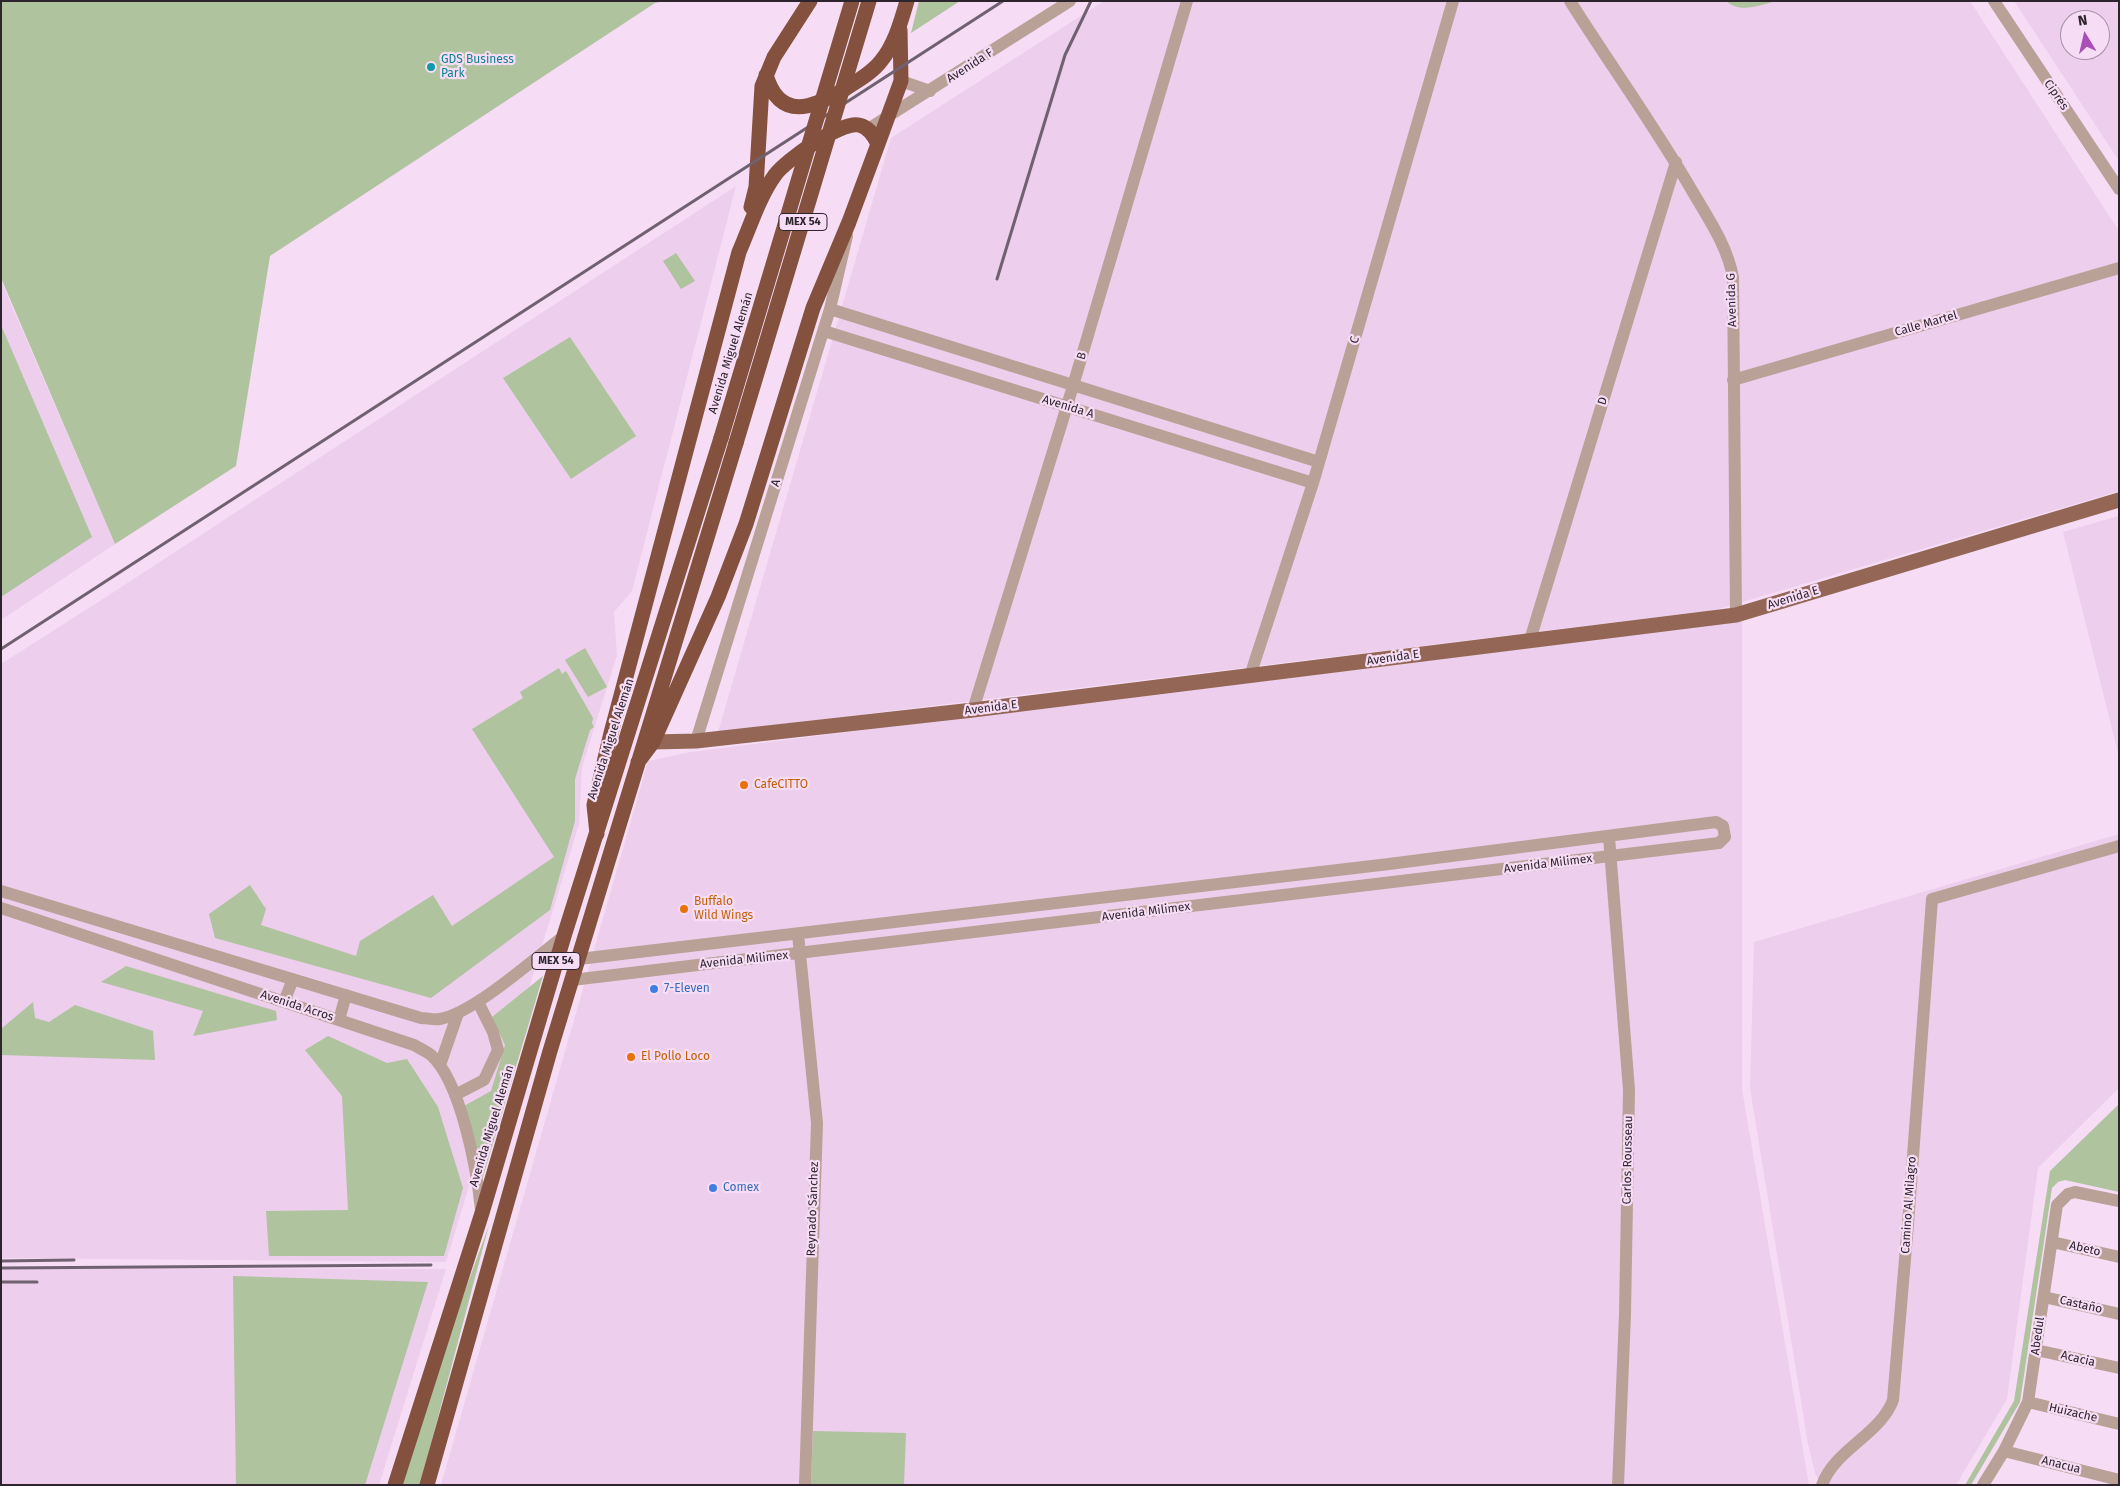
<!DOCTYPE html>
<meta charset="utf-8">
<style>
body{margin:0}
#map{position:relative;width:2120px;height:1486px;overflow:hidden;background:#f6ddf5;font-family:"Fira Sans",sans-serif}
canvas{display:block}
.frame{position:absolute;inset:0;border:2px solid #2d242d;pointer-events:none}
.north{position:absolute;left:2060px;top:10px;width:50px;height:50px;box-sizing:border-box;background:#f6ddf5;border:1px solid #a693a5;border-radius:50%;rotate:351deg;font-size:14px;font-weight:700;line-height:20px;text-align:center;color:#2d242d}
.north::after{content:'';display:block;margin:auto;width:18px;height:22px;background:#aa4eb8;clip-path:polygon(50% 0,100% 100%,50% 72%,0 100%)}
</style>
<div id="map">
<canvas width="2120" height="1486"></canvas>
<div class="frame"></div>
<div class="north">N</div>
</div>
<script>
const c = document.querySelector('canvas').getContext('2d');
c.lineJoin = 'round';
function fill(path, color) { c.fillStyle = color; c.fill(path, 'evenodd'); }
function strokePath(path, color, width, dash) { c.strokeStyle = color; c.lineWidth = width; c.lineCap = dash ? 'butt' : 'round'; c.setLineDash(dash || []); c.stroke(path); }
function drawText(font, color, halo, rows, align = 'center') {
  c.font = font + ' "Fira Sans",sans-serif'; c.lineWidth = 4.5; c.setLineDash([]); c.textBaseline = 'middle'; c.strokeStyle = halo; c.fillStyle = color; for (const [text, x, y, turn = 0] of rows) {
    c.save(); c.translate(x, y); c.rotate((+turn || 0) * Math.PI / 180); c.textAlign = isNaN(turn) ? turn : align; if (halo) c.strokeText(text, 0, 0); c.fillText(text, 0, 0); c.restore();
  }
}
const built = new Path2D(`
 M1104,1H1970L2119,231V491L1715,610L718,732L891,138Z
 M2014,1H2119V161ZM2070,20H2100V50H2070Z
 M736,186L632,591L614,612L617,655L582,767L579,824L446,1262L1,1258V664L106,597Z
 M1,281L115,544L1,620Z
 M2119,516V757L2063,532Z
 M1742,618V1089L1809,1485H441L648,761L691,752Z
 M2119,834V1088L2038,1168L2007,1399L1956,1485H1821L1815,1473L1808,1444L1750,1088L1754,942Z
 M1,1268L446,1269L379,1485H1Z`);
const green = new Path2D(`
 M1,1H665L655,3L270,256L236,466L115,544L1,278Z
 M919,1H960L911,33Z
 M1726,1H1777C1759,5 1741,14 1726,1Z
 M676,253L695,281L681,289L663,261Z
 M1,325L92,537L1,597Z
 M570,337L636,436L571,479L503,378Z
 M585,648L607,687L588,697L565,660Z
 M559,668L562,674L566,671L593,718L592,723L594,727L590,730L575,779V821L550,910L431,998L215,938L209,914L250,885L266,909L261,925L356,956L360,941L433,895L452,926L554,857L472,729L523,698L520,692Z
 M126,966L276,1011L277,1020L193,1036L203,1011L101,982Z
 M543,976L483,1177L464,1106L491,1091L505,1045L492,1017Z
 M33,1002L35,1018L49,1022L75,1005L153,1031L155,1060L1,1055V1029Z
 M328,1036L387,1063L407,1059L438,1107L463,1188L444,1256H269L266,1211L348,1210L342,1096L305,1050Z
 M2119,1104V1192L2065,1180L2058,1182L2052,1188L2020,1402L1971,1485H1965L2014,1401L2050,1171Z
 M489,1225L420,1485H402L451,1329Z
 M233,1276L428,1282L365,1485H236Z
 M813,1431L906,1433L904,1485H811Z`);
const minor = new Path2D(`
 M1570,1C1611,66 1656,128 1694,194C1710,221 1727,246 1733,277L1736,615
 M1994,1L2119,189
 M901,81L930,91
 M868,129L1070,1
 M830,309L1319,462
 M824,331L1313,483
 M1733,380L2119,268
 M1530,640L1676,162
 M1250,676L1313,483L1453,1
 M973,710L1067,406L1187,1
 M696,741L830,309L847,236
 M1609,837L1629,1090L1625,1314L1618,1485
 M1,891L421,1018C427,1018 434,1020 440,1019C474,1013 535,958 564,936
 M1,908L414,1045C419,1048 426,1051 431,1055C461,1082 477,1170 481,1210
 M798,934L817,1123L805,1485
 M572,980L1719,843L1725,837L1723,826L1716,822L1389,864L579,959
 M284,1002L293,979
 M339,1020L346,995
 M440,1065L458,1013
 M455,1095L484,1080L498,1050L493,1032L478,1002
 M2052,1242L2119,1257
 M2044,1297L2119,1314
 M2036,1350L2119,1368
 M2028,1402L2119,1424
 M2004,1451L2119,1480
 M1822,1485C1835,1449 1880,1435 1893,1400L1908,1224L1932,899L2119,846
 M1983,1485L2004,1451L2028,1402L2057,1205L2068,1194L2075,1192L2119,1201`);
const major = new Path2D(`
 M653,742L696,741L973,710L1736,615L2119,500`);
const highway = new Path2D(`
 M766,75C780,122 813,108 845,89C857,81 872,73 881,61C895,44 901,21 907,1
 M878,144L901,81L900,30
 M751,207L756,187L762,86L774,57L810,1
 M597,834L594,805L611,733L739,252C750,227 759,197 775,175C786,160 841,121 859,125C869,127 874,136 878,144L849,222L813,308L746,524L718,597L653,742L638,762
 M395,1485L482,1213L564,936L721,438
 M427,1485L550,1051L736,443`);
const rail = new Path2D(`
 M997,279L1065,55L1091,1
 M1,649L1003,1
 M1,1261L74,1260
 M1,1268L431,1265
 M1,1282H37`);
const highwayBridge = new Path2D(`
 M721,438L852,1
 M736,443L869,1`);
const markers = [
 [431,67,5,"#0f9aa8"],
 [744,785,5,"#e8710a"],
 [684,909,5,"#e8710a"],
 [654,989,5,"#3f7fe0"],
 [631,1057,5,"#e8710a"],
 [713,1188,5,"#3f7fe0"]
];
const shields = [
 [803,222,48],
 [556,961,48]
];
const shieldNames = [
 ["MEX 54",803,222],
 ["MEX 54",556,961]
];
const cultureNames = [
 ["GDS Business",441,60],
 ["Park",441,74]
];
const streetNames = [
 ["Avenida F",970,66,-33],
 ["Ciprés",2056,95,56],
 ["Avenida G",1732,300,-92],
 ["Calle Martel",1926,324,-16],
 ["C",1355,340,-74],
 ["Avenida Miguel Alemán",731,353,-73],
 ["B",1082,356,-74],
 ["D",1603,401,-73],
 ["Avenida A",1068,407,17],
 ["A",776,483,-73],
 ["Avenida E",1793,598,-17],
 ["Avenida E",1393,658,-8],
 ["Avenida E",991,708,-7],
 ["Avenida Miguel Alemán",611,739,-72],
 ["Avenida Milimex",1548,864,-7],
 ["Avenida Milimex",1146,912,-7],
 ["Avenida Milimex",744,960,-6],
 ["Avenida Acros",297,1006,18],
 ["Avenida Miguel Alemán",492,1126,-73],
 ["Carlos Rousseau",1628,1160,-89],
 ["Camino Al Milagro",1909,1205,-86],
 ["Reynado Sánchez",813,1209,-88],
 ["Abeto",2085,1249,13],
 ["Castaño",2081,1305,13],
 ["Abedul",2038,1336,-82],
 ["Acacia",2078,1359,13],
 ["Huizache",2073,1413,13],
 ["Anacua",2061,1465,14]
];
const foodNames = [
 ["CafeCITTO",754,785],
 ["Buffalo",694,902],
 ["Wild Wings",694,916],
 ["El Pollo Loco",641,1057]
];
const shopNames = [
 ["7-Eleven",664,989],
 ["Comex",723,1188]
];
fill(built, '#edceec');
fill(green, '#afc39e');
strokePath(minor, '#baa197', 12);
strokePath(major, '#936655', 15);
strokePath(highway, '#83513d', 15);
strokePath(rail, '#6f616f', 3);
strokePath(highwayBridge, '#83513d', 15);
for (const [x, y, r, color] of markers) { const dot = new Path2D(); dot.arc(x, y, r, 0, 2 * Math.PI); c.fillStyle = color; c.fill(dot); strokePath(dot, '#f6ddf5', 2); }
for (const [x, y, w] of shields) { const box = new Path2D(); box.roundRect(x - w / 2, y - 8.5, w, 17, 4); c.fillStyle = '#f6ddf5'; c.fill(box); strokePath(box, '#2d242d', 1); }
drawText('bold 11px', '#2d242d', null, shieldNames);
drawText('12px', '#0d838f', '#f6ddf5', cultureNames, 'left');
drawText('12px', '#2d242d', '#f6ddf5', streetNames);
drawText('12px', '#c56008', '#f6ddf5', foodNames, 'left');
drawText('12px', '#366cbe', '#f6ddf5', shopNames, 'left');
</script>
